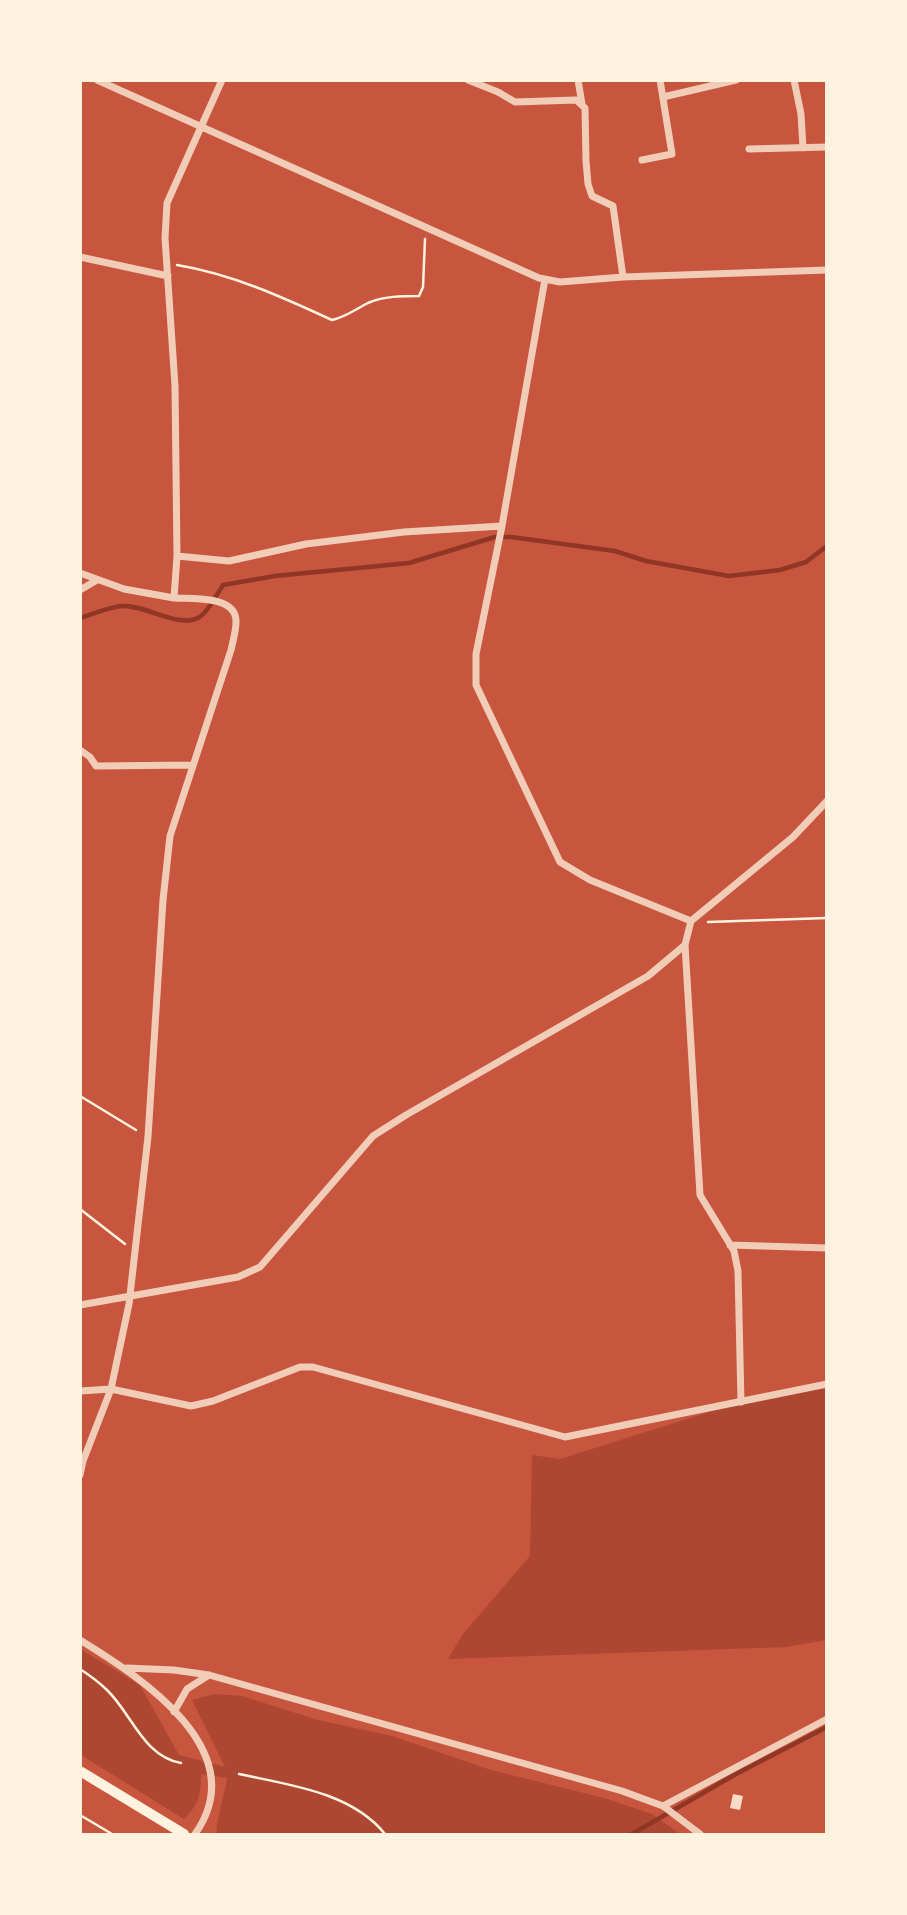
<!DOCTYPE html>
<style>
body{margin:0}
#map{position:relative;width:907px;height:1915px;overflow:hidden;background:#c8553d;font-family:Arial,sans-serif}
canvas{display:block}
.frame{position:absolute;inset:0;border:82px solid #fff3e0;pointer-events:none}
</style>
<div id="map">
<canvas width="907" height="1915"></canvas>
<div class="frame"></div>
</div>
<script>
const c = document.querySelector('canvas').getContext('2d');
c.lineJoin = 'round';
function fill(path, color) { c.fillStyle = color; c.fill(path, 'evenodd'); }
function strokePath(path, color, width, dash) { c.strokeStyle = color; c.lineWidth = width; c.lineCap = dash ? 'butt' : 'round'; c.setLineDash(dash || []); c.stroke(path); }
const green = new Path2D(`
 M826,1388V1640L786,1647L448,1659L463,1634L530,1556L532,1455L560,1459L741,1402Z
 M80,1649L140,1685L179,1755L225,1767L192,1700L214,1694L242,1696L318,1720L392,1736L491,1770L604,1798L652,1814L680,1834H217C215,1823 225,1794 227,1778L201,1774C201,1793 199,1805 184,1819L81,1755Z`);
const stream = new Path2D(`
 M80,618C93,614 109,607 122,606C145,604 182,631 201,616C210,609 217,594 223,585L275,576L409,563L495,537H511L615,551L646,561L729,576L780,570L806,562L827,546
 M632,1834L736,1774L827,1727`);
const building = new Path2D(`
 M733,1794L743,1796L740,1810L730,1808Z`);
const path = new Path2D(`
 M177,265C232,274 282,297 332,320C346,317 356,309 368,303C383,296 403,296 419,296L423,287L425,239
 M708,922L827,918
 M80,1096L136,1130
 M80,1209L125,1244
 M80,1669C89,1675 99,1682 107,1690C132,1714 143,1756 181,1763
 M239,1774C289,1785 351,1792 385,1834
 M80,1815L112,1834`);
const minor = new Path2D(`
 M97,80L539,278L560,282L623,277L827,270
 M468,80L498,92L515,102L576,100L585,108L586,161L588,184L592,196L613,206L623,277
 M578,80L582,104
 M794,80L801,114L803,148
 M663,97L736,80
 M749,149L827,147
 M642,160L672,154L660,80
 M80,257L168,276
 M545,279L502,526L476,654V685L560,862L590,880L691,921
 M177,556L229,561L306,544L404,532L502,526
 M80,573L124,589L174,598L177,556L175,386L165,238L167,203L222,80
 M80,590L97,580
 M80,750L90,757L96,766L192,765
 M730,1245L827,1248
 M80,1305L238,1277L260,1267L373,1136L406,1115L648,976L685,945
 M80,1391L111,1389L191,1406L213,1401L300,1367H313L565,1437L827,1384
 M741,1402L738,1271L734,1251L700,1195L685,945L691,921L793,837L827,801
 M80,1475L83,1461L111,1389L129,1304L148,1137L163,900L170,836L231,650C233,641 236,631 236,622C237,595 192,599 174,598
 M80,1640C142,1678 254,1751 195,1834
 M127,1668L174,1670L209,1675L622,1791L663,1806L700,1834
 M174,1712L187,1689L209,1675
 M663,1806L827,1719`);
const secondary = new Path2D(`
 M80,1771L184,1834`);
fill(green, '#ae4732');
strokePath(stream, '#8f3625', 4.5);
fill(building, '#f7dbc8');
strokePath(path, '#fff3e0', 2.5);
strokePath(minor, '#f1ccb7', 7);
strokePath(secondary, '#fff3e0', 10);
</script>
